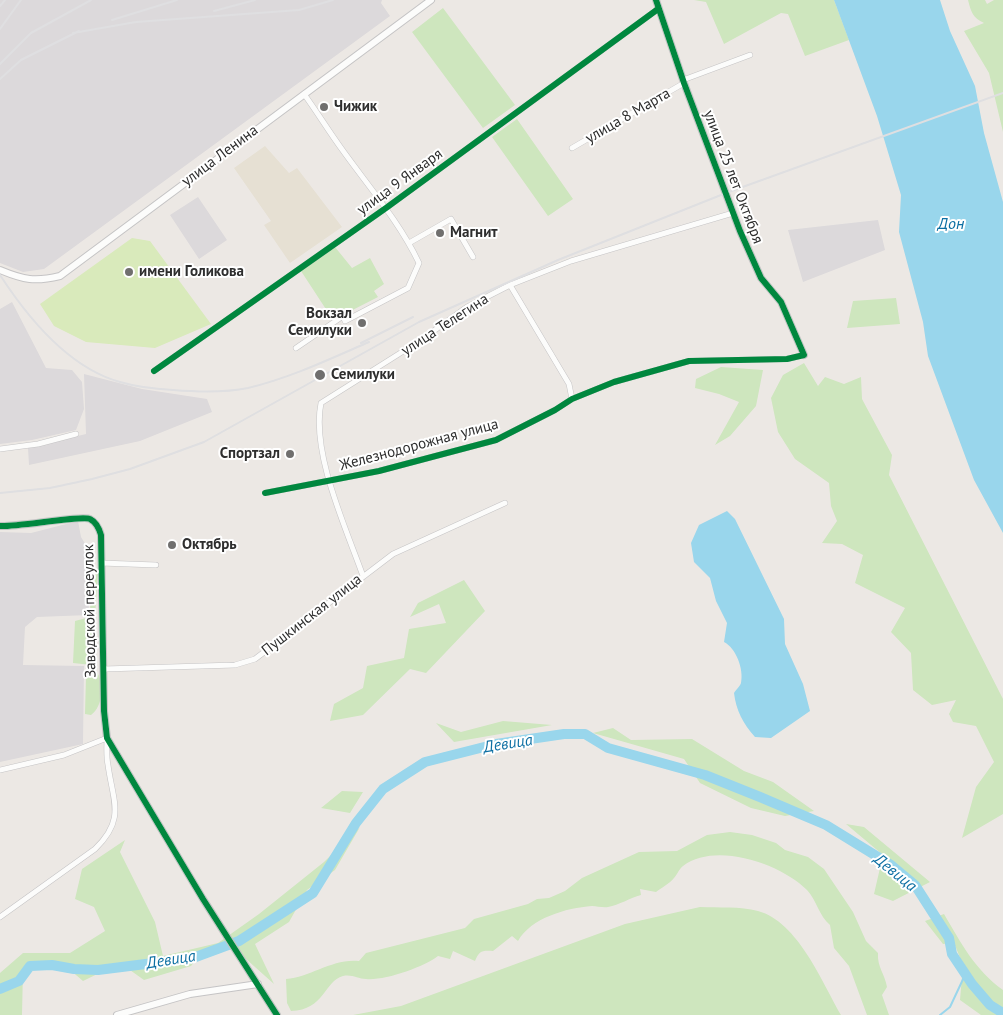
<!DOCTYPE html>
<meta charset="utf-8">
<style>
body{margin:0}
canvas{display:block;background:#ece8e4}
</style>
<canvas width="1003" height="1015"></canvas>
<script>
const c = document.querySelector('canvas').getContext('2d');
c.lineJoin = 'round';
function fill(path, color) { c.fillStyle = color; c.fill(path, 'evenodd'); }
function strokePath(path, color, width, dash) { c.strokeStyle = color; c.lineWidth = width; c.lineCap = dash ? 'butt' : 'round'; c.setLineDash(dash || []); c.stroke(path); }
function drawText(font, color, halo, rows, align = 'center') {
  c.font = font + ' "PT Sans",sans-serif'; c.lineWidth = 4; c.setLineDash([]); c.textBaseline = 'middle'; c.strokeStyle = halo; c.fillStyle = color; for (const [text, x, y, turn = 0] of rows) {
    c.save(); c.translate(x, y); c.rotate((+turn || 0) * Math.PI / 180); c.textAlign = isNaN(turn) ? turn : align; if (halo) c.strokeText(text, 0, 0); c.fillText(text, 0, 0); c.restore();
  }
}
const industrial = new Path2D(`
 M0,0H382L381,3L390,16L44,269L23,272L0,263Z
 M198,197L227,240L199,259L170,215Z
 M878,220L885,250L803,282L788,230Z
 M12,302L46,368L72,370L82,382L84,409L76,430L32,440L0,444V309Z
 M84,374L142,389L207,399L212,412L140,441L29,465L28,448L86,434Z
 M78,521L81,537L87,547L89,615L37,617L25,627L23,665L84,666L83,744L0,762V532L31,533Z`);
const education = new Path2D(`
 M265,146L289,173L297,168L342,227L290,263L264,225L271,221L234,168Z`);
const green = new Path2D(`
 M694,0H834L849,40L805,56L788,14L781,13L724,44L706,2Z
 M968,0H985L987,4L994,0H1003V132L989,73L964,31L984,23C973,18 971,12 968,0Z
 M443,8L515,105L483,128L412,32Z
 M517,119L573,199L548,216L492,137Z
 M335,247L352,268L370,258L384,284L374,291L378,297L333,320L301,271Z
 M896,298L900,324L847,328L853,301Z
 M804,363L818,386L825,377L844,384L861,377L862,399L892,455L889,475L1003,699V814L962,838L976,787L994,762L976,726L953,722L949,714L956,700L932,705L913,690L911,653L891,632L905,608L855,583L863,555L842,544L822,543L837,521L831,506L829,483L795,459L778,432L771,398L783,375Z
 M721,367L763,370L756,406L730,436L715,445L739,402L719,394L695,388L696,379Z
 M98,569L92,665L73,663L75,621L90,617L91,571Z
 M464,580L485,611L426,673L410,669L363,715L330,721L334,704L363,688L367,666L404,658L409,629L446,623L439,604L410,617L418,603Z
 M89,670L96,671C105,682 103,707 91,715L85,714L86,676Z
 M503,721L552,725L454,742L436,723L461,732Z
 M613,728L631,740L692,739L744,771L773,782L814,811L785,816L751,808L700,783L684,759L593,733Z
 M342,791L363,792L350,813L321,808Z
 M846,824L864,827L930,882L893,901L874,894L883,855Z
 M360,827L335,870L307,890L289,922L255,944L274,984L236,950H203L191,966L144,980L120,963L83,981L62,963L23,970L22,1015H0V973L23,953H70L105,931L94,907L75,899L82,869L125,840L120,852L155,922L163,956L218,943L259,914L324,862Z
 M730,832L752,835L776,843L785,850L808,857L824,869L853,912L866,941L878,953C877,967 885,974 887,987L882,995L889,1015H867L849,966L834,948L830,925C819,916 817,901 807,890C781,864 716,841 683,866C679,869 677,875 674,878C669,884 661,888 656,892L640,889L641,895C630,898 619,905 608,907C603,908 597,906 592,906C566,908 531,918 518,941L512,936L493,951C482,950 479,951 475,961L453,951L450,959L438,956C424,967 384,981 366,979C358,979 352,974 343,976C324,981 325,1010 291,1011L287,1003L286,979C311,977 333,958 359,961L366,953L465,928L474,919L528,904L537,899L549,898L565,891L582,878L639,852L677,851L707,835Z
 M700,907C719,908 740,906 758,911C798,922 822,982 841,1015H353L401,1006L625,924Z
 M944,914C961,943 975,970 1003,990V1015H981L960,1000L963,965L954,943L943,944L925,921Z`);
const pitch = new Path2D(`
 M132,238L150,241L211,324L155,348L86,342L54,326L40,304Z`);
const water = new Path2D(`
 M834,0H940L950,31L975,86L984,133L1003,202V533L974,480L928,356L923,322L899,232L901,195L877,116Z
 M727,511L735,519L784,619L785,644L803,684L810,711L771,738L755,737C743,724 736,710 734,693C736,690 740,686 741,683C744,669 736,648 724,642L727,623L716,601L710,578L694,562L691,543L699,525Z`);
const stream = new Path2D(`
 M940,1015L950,1007L965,975`);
const river = new Path2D(`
 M0,989L19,981L30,966L52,965L74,969L98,970L193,958L239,941L313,893L356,823L383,789L425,762L496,744L564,734H585L608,748L705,775L760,797L826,825L891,865L915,885L949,938L952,954L972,984L990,1005L1003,1013`);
const minor = new Path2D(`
 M683,80L750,55
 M572,148L684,83
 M409,243L451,219L473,257
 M510,285L569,384L572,399
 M296,348L343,316L345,321L408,288L419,263C399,221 368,186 341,148C328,130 317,112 304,94
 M154,371L386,208L658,9
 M0,449L38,444L76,434
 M265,493L379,471L496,440L555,410L572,399L614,382L689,361L787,359L804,355
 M101,563L156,565
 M363,576C346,528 311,453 321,403L421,340L467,307L510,285L571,261L733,213
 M104,669L235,665L255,659L393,554L505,503
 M0,770L64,755L107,738C107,747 106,756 108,765C113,802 126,819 95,849L0,917`);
const tertiary = new Path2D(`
 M656,0L684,83L740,231L761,278L781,302L804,355
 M0,270C24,280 35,282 60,276L431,0
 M0,526C17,527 83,515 90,519C96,522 99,528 101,535L104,711L107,738L203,899L277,1015
 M117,1015L190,994L258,984`);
const rail = new Path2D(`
 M0,6L5,0
 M214,11L255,0
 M112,20L177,0
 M0,29L21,0
 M73,33L136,22L299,10L333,0
 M0,64L31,33L91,0
 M0,79L21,60L79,31
 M0,275C28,318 69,368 120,382C137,387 155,389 173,390C198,392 224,393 248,388C290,378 330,359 369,342
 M361,343L413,317
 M0,493L50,488L92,479L130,469L204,442L419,322L558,260L726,193L1003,93`);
const cycleway = new Path2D(`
 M154,371L386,208L658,9
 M265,493L379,471L496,440L555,410L572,399L614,382L689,361L787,359L804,355L781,302L761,278L740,231L684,83L656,0
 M0,526C17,527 83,515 90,519C96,522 99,528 101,535L104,711L107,738L203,899L277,1015`);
const markers = [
 [324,107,5,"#706f6e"],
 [440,233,5,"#706f6e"],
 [129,272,5,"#706f6e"],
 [362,323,5,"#706f6e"],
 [320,375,6,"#706f6e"],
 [290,454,5,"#706f6e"],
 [172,545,5,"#706f6e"]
];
const poiNames = [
 ["Чижик",334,107],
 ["Магнит",450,233],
 ["имени Голикова",139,272],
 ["Вокзал",352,314,"right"],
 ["Семилуки",352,331,"right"],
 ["Семилуки",331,375],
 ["Спортзал",280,454,"right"],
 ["Октябрь",182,545]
];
const streetNames = [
 ["улица 8 Марта",628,116,-30],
 ["улица Ленина",220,156,-37],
 ["улица 25 лет Октября",733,177,69],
 ["улица 9 Января",400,182,-36],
 ["улица Телегина",445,325,-33],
 ["Железнодорожная улица",419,445,-15],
 ["Заводской переулок",90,611,-91],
 ["Пушкинская улица",312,615,-38]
];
const waterNames = [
 ["Дон",951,224],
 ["Девица",508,744,-9],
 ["Девица",895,873,39],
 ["Девица",171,960,-9]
];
fill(industrial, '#dcd9db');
fill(education, '#e6e0d3');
fill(green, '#cee6be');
fill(pitch, '#d9eabb');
fill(water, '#99d6ec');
strokePath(stream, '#99d6ec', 2);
strokePath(river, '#99d6ec', 10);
strokePath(minor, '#c5c4c5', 6);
strokePath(tertiary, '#c5c4c5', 8);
strokePath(minor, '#fcfcfb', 5);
strokePath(tertiary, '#fcfcfb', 6);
strokePath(rail, '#dfdfe1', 2);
strokePath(cycleway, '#00873e', 6);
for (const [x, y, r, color] of markers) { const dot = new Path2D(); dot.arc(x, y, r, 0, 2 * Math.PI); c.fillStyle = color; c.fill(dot); strokePath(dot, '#fff', 2); }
drawText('bold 15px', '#2e2e2e', '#fff', poiNames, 'left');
drawText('15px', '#2e2e2e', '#fff', streetNames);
drawText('italic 16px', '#0d6fa3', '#fff', waterNames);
</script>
